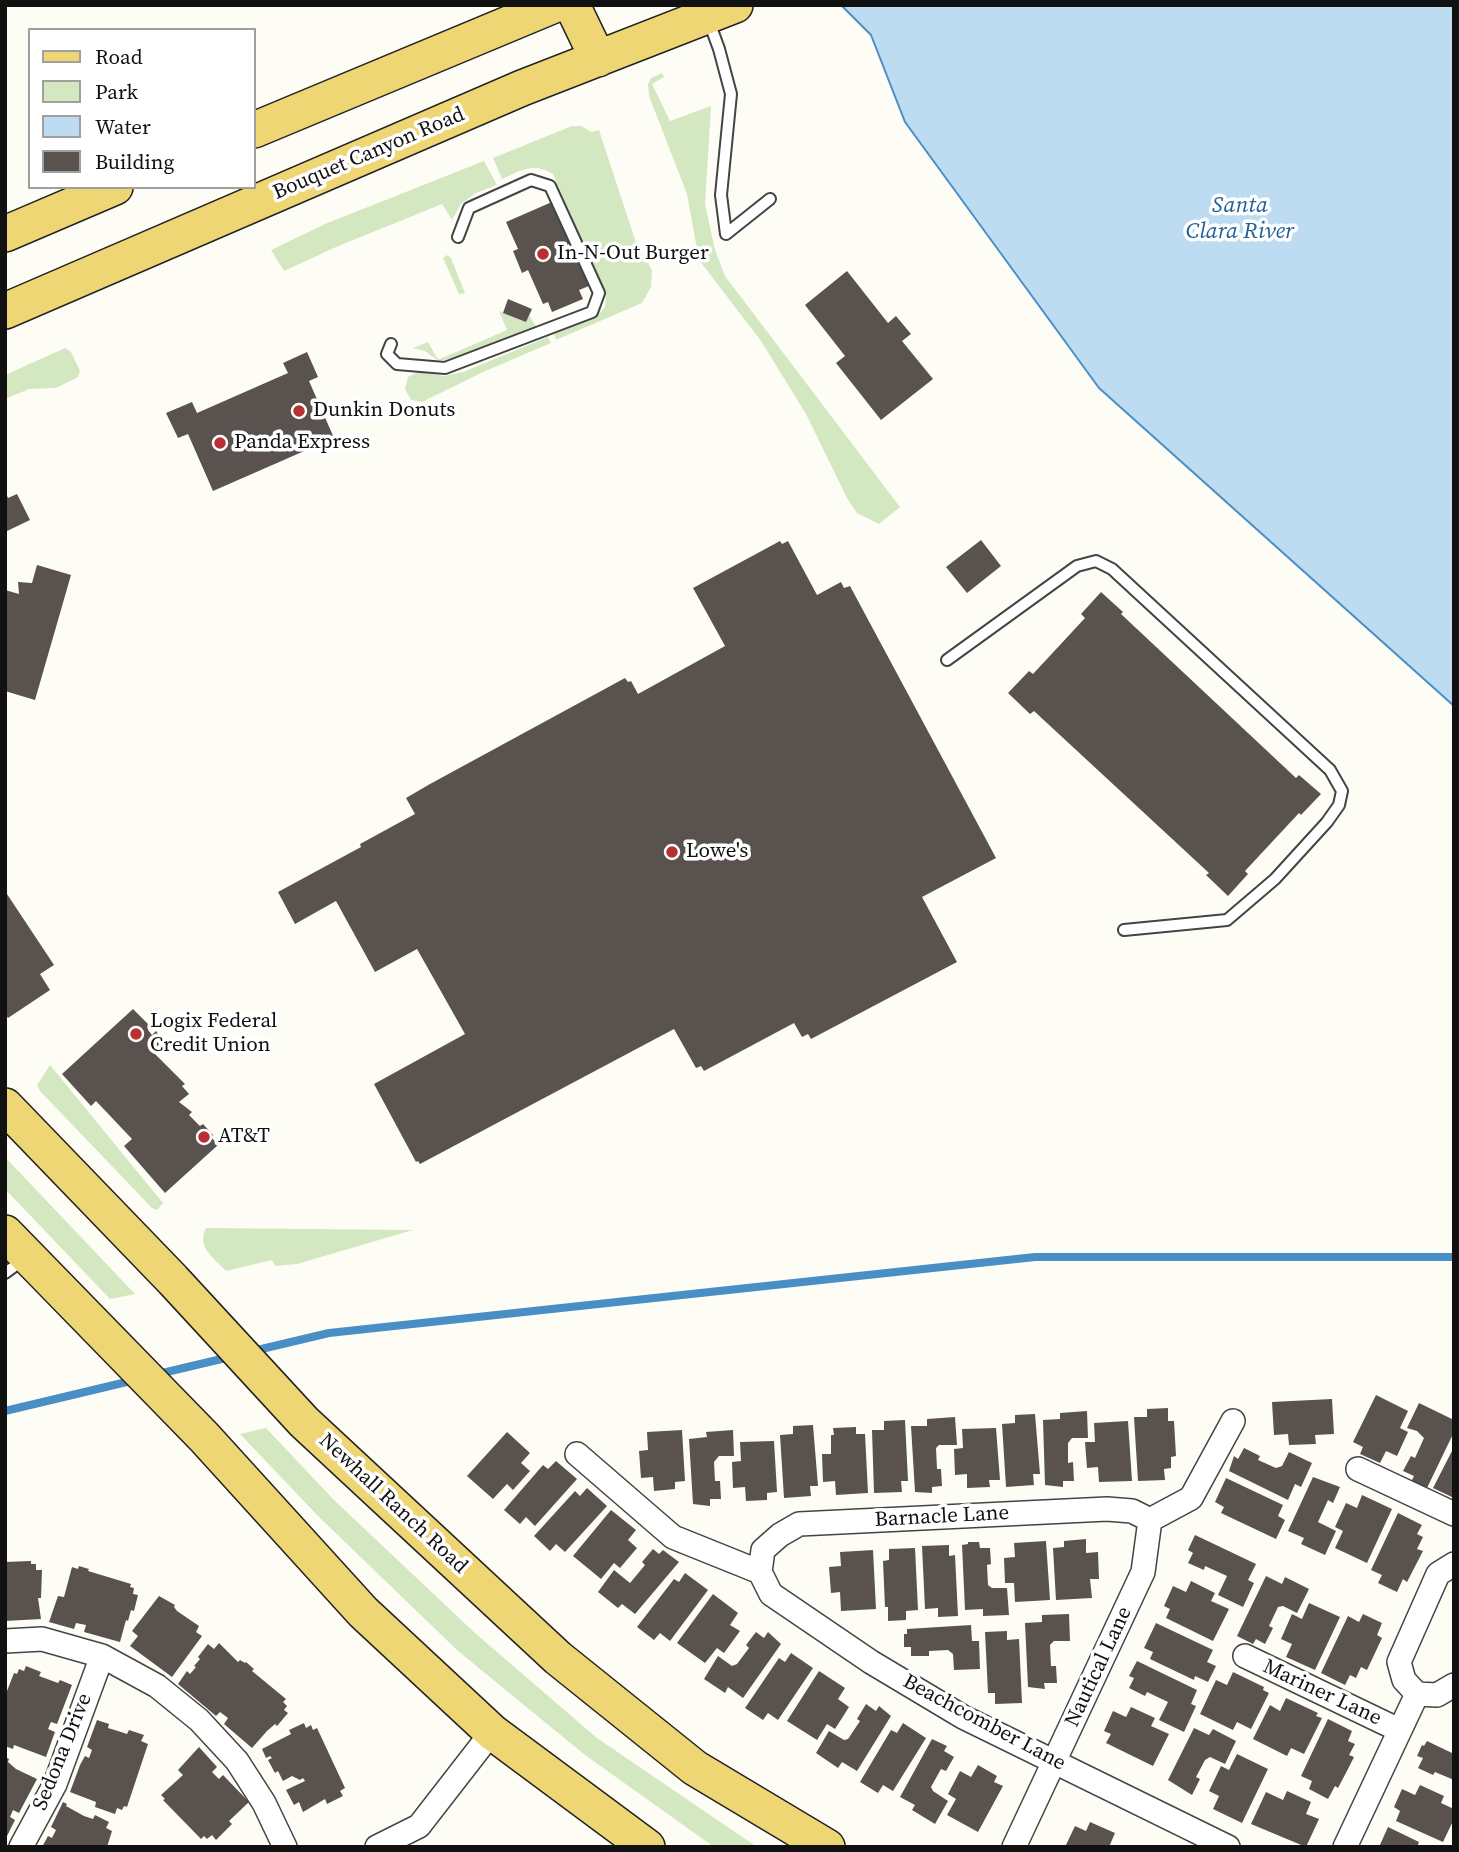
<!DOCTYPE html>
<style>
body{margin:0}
#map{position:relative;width:1459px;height:1852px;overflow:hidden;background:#fefdf5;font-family:"Source Serif 4",serif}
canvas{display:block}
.frame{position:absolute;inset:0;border:7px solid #111;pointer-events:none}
.legend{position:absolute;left:28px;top:28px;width:228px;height:161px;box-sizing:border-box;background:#fff;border:2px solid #a0a0a0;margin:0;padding:9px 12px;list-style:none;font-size:21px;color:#111}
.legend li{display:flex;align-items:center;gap:14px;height:35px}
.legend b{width:35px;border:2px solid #a0a0a0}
</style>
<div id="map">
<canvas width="1459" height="1852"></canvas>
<div class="frame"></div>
<ul class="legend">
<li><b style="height:9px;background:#efd674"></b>Road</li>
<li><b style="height:19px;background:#d3e8c0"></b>Park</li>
<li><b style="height:19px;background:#bddcf2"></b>Water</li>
<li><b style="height:19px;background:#59524e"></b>Building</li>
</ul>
</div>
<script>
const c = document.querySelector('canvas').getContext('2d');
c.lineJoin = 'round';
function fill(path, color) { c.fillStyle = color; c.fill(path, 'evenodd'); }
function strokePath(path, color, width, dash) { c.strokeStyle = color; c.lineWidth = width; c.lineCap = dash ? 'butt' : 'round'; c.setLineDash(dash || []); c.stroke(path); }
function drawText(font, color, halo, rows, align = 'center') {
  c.font = font + ' "Source Serif 4",serif'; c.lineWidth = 7; c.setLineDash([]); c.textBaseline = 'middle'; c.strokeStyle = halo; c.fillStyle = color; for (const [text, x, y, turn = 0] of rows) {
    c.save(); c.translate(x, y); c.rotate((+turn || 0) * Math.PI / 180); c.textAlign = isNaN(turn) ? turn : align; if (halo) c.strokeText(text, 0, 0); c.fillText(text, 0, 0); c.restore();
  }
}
const green = new Path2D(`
 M662,73L664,77L652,84L670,121L711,106L705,204L715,250L725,276L900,507L879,524L857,513L848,500L806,414L761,341L699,260L687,194L649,96L648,84L651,78Z
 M572,126H581L591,132L599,130L637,246L652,270L651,287L642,303L556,340L554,334L598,315L605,307L606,295L553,174C534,162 521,170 502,179L493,158Z
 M484,161L497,185L476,193L461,204L452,220L442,204L336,247L284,271L271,250L325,224Z
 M447,255L451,258L465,293L459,294L443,258Z
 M499,311L526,322L529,315L537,328L464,355L444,360H437L425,351L413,348L428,342L437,358L440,359L507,330Z
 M548,337L551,343L483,372L422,402L411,400L405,389L408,377L418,372L444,376L463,372Z
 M65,348L71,352L80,371L78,377L56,388L29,389L5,399V375Z
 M50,1065L163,1203L157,1210L152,1208L40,1091L37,1085Z
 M5,1157L135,1294L110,1299L5,1189Z
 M206,1228L413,1230L297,1264L275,1266L272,1260L226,1271C214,1258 196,1247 206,1228Z
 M266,1428L334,1500L475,1633L597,1738L757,1847H714L585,1755L458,1651L318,1516L240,1434Z`);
const water = new Path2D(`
 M841,5H1454V706L1099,388L905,122L871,35Z`);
const stream = new Path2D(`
 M253,1351L329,1333L1035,1257H1454
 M158,1374L230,1357
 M5,1411L135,1380`);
const building = new Path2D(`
 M552,202L563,228L567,227L574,242L567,245L573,259L576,257L589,286L579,290L583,299L552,312L548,302L543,304L528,270L522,273L513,251L518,249L506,222Z
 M847,271L888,323L896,316L911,334L902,341L933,379L881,420L836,363L845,356L805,305Z
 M508,299L532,309L526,322L503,313Z
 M307,352L318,377L309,381L334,438L213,491L188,434L178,438L166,413L192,402L197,413L288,373L283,363Z
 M5,491L8,498L17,494L30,520L5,532Z
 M981,540L1001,566L967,593L946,567Z
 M780,541L782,544L788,541L817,595L841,582L844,588L850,586L996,858L922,897L957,962L811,1039L808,1034L802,1037L794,1023L704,1071L701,1066L696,1068L674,1029L420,1164L418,1161L416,1162L374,1084L465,1034L417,949L375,972L336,901L295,924L278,892L361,847L360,844L415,814L406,798L430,784L625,678L628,682L631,681L638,694L725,646L693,588Z
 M37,565L71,575L35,700L5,691V590L19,594L18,582L32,583Z
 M1101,592L1123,612L1121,614L1296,778L1299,775L1321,794L1301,815L1299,813L1245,871L1248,874L1228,896L1206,875L1209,873L1034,711L1030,714L1008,693L1029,671L1033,674L1085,618L1081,614Z
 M5,891L54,965L40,974L50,990L8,1018L5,1014Z
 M133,1009L151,1027L148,1030L152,1035L156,1031L162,1039L160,1041L162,1044L153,1052L185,1084L182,1086L189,1094L179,1102L192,1112L189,1115L200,1126L203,1124L213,1135L211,1137L218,1145L165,1193L124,1146L132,1139L96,1101L91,1106L62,1074Z
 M1376,1395L1408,1411L1400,1428L1408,1432L1397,1456L1386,1451L1380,1463L1360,1454L1363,1447L1353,1442Z
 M1332,1399L1334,1434L1315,1435L1316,1444L1289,1445L1288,1434L1274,1435L1272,1402Z
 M1419,1403L1454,1420V1432L1427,1488L1411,1482L1414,1476L1403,1471L1411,1456L1415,1458L1424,1438L1417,1431L1407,1428Z
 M1168,1408V1421H1174L1176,1456L1171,1457V1468L1164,1469L1165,1480L1138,1481L1134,1417H1147V1409Z
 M1087,1411L1088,1438H1072L1068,1443V1463L1073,1462L1074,1481H1063V1487L1045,1485L1043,1420L1060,1419V1413Z
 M1035,1414L1040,1474H1033L1034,1485L1006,1487L1002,1424L1015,1423V1415Z
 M955,1417L957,1445H939L936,1448L937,1469H941L942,1486L932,1487V1493L915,1492L911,1426H927V1419Z
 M905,1420L908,1481H901L902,1492L874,1493L872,1430H884V1421Z
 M1128,1421L1132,1481L1099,1482L1098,1467L1087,1468L1085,1442H1095L1094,1423Z
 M813,1425L818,1486H810L811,1496L784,1498L780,1435L793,1434V1426Z
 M856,1427V1434H865L868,1493L836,1495L835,1481L823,1482L822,1454H831V1435H834L833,1428Z
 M996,1428L1000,1480H989L990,1487L967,1488V1474L955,1475L954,1449L963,1448L962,1429Z
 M682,1430L685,1481L675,1482V1489L654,1491L653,1477L641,1478L639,1451L648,1450L647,1432Z
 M733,1430L734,1456H719L714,1462L715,1481H720L721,1499H710V1506L693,1504L689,1439L707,1437L706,1432Z
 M507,1432L530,1453L521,1463L530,1471L513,1490L507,1484L493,1499L467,1476Z
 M774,1441L777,1492L767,1493V1500L746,1501L745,1487L733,1488L732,1462L741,1461L740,1442Z
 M1454,1447V1498L1433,1488Z
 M1244,1448L1260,1456L1258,1460L1276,1468L1282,1466L1289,1452L1312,1463L1301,1487L1295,1484L1288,1500L1229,1471L1234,1456L1238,1459Z
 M556,1461L577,1479L535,1526L526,1517L520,1524L504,1510L543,1465L548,1469Z
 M1313,1477L1340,1487L1333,1503L1328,1500L1318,1522L1336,1531L1325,1555L1301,1544L1304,1538L1288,1531Z
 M1226,1478L1283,1505L1278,1516L1285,1520L1276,1539L1221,1513L1224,1507L1215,1502Z
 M587,1488L607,1506L565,1552L556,1544L550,1551L534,1536L575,1491L580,1496Z
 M1362,1495L1392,1509L1367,1563L1335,1548L1343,1531L1335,1527L1346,1503L1357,1508Z
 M611,1510L636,1530L628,1540L637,1548L620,1568L614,1563L601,1579L573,1556Z
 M1398,1513L1422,1525L1417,1534L1423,1537L1417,1549L1423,1551L1407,1582L1403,1579L1397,1592L1378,1583L1382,1575L1371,1570Z
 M1195,1535L1256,1564L1248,1580L1254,1583L1243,1607L1218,1595L1227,1576L1205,1566L1204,1570L1188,1563L1193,1553L1188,1550Z
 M1086,1539V1553L1098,1552L1099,1579H1090L1092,1598L1056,1600L1053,1548L1064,1547V1541Z
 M1046,1541L1050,1600L1015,1602L1014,1583H1005L1004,1558L1015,1557L1014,1543Z
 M968,1542H979L980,1548H990L991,1564L987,1565L988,1585L992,1588H1007L1009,1615L983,1616V1609L965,1610L962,1545L968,1544Z
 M949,1545V1556L955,1555L958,1616L938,1617V1608L925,1609L922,1546Z
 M915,1548L918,1610L906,1611V1620L888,1621V1607H885L883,1561L889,1560V1549Z
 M653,1549L659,1554L663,1550L679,1562L635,1614L622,1604L618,1608L598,1592L614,1570L630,1583L645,1565L642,1562Z
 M873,1550L876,1609L841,1611L840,1592L831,1593L829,1567L841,1566L840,1552Z
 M31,1561V1564H36V1570H42L41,1598H38L41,1619L5,1621V1562Z
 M79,1566L89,1569L88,1571L131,1584L130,1587L134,1588L133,1594L138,1595L134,1611L131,1610L128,1621L126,1620L120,1642L84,1632L86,1625L76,1623L74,1629L49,1622L58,1596L64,1597L72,1567L78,1569Z
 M685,1573L708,1590L670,1641L660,1633L654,1640L637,1627L674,1579L679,1582Z
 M1266,1576L1282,1584L1285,1577L1309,1589L1297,1613L1283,1606L1278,1607L1269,1626L1273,1628L1265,1644L1256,1639L1253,1644L1237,1636Z
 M1191,1581L1215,1593L1211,1601L1229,1609L1213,1641L1166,1618L1170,1609L1164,1606L1173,1586L1186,1592Z
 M713,1594L738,1613L730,1625L740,1631L724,1653L717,1648L705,1663L677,1643Z
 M159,1596L175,1605L174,1607L177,1611L199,1626L196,1632L202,1636L172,1677L130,1646L138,1636L132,1631Z
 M1309,1603L1340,1617L1315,1670L1286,1657L1292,1644L1281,1639L1292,1614L1302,1619Z
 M1069,1614L1070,1641H1054L1050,1645L1051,1666H1056L1057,1683H1044L1045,1689L1028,1687L1025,1623L1042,1622V1615Z
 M1363,1614L1382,1623L1377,1635L1382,1638L1367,1670L1361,1667L1356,1678L1350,1675L1345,1685L1321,1673L1348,1616L1359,1622Z
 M1156,1623L1213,1650L1207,1662L1216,1666L1208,1682L1195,1676L1194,1680L1150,1659L1153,1652L1144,1648Z
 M971,1625L972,1641H979L980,1669L954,1670L953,1654L948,1650L929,1651V1656H911V1647H904V1634H907V1629Z
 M1007,1631V1640L1019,1639L1022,1703L995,1704V1693H988L985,1632Z
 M756,1632L764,1638L768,1632L781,1644L743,1698L728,1687L725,1693L704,1679L718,1656L732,1666L737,1664L749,1648L746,1645Z
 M219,1643L238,1662L240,1660L245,1663L246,1662L254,1669L252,1671L286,1699L283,1702L287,1706L284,1710L288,1713L277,1726L275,1724L267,1731L252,1748L224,1724L228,1718L220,1712L216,1716L178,1684L187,1671L190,1674L196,1667L194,1666L200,1659L198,1657L208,1644L214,1649Z
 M791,1653L813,1668L778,1720L768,1713L763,1720L745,1708L779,1658L785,1662Z
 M1137,1661L1197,1690L1191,1704L1196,1706L1184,1732L1159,1720L1168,1702L1147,1692L1145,1696L1129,1688L1134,1678L1129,1676Z
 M26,1666L41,1672L39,1676L58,1683L60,1680L72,1685L57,1724L51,1722L48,1729L55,1732L46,1757L14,1745L13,1749L5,1746V1696L14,1673L17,1674L19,1669L24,1671Z
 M819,1671L845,1688L838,1699L849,1707L835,1729L827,1724L817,1740L787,1721Z
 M1233,1672L1264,1687L1263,1690L1269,1693L1251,1729L1237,1722L1233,1730L1200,1714L1216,1680L1227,1685Z
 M1286,1698L1318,1713L1316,1716L1322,1718L1304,1754L1291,1748L1287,1756L1253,1739L1270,1705L1280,1711Z
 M866,1704L876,1711L879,1706L891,1716L857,1771L842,1762L838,1768L816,1753L829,1731L844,1740L848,1739L860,1721L857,1719Z
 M1131,1707L1155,1718L1151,1726L1169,1734L1153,1766L1106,1743L1111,1734L1104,1731L1113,1711L1126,1717Z
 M1328,1719L1352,1731L1348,1741L1355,1744L1349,1755L1354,1757L1349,1767L1338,1788L1335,1786L1328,1799L1309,1789L1312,1781L1301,1776Z
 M97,1720L109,1724L108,1728L118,1731L127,1734L129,1730L144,1735L141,1741L148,1744L127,1807L124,1806L122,1810L117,1808L115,1814L95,1807L96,1802L70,1792L80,1765L85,1756L89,1758L92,1750L87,1747Z
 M304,1723L306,1728L311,1725L313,1730L317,1728L345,1788L340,1791L343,1796L327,1804L325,1799L303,1812L299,1802L294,1805L286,1790L305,1781L303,1778L300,1780L292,1776L283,1781L278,1771L275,1773L268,1760L272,1758L270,1756L266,1758L262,1749L291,1734L289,1730Z
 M903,1723L926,1738L893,1791L883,1785L878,1793L860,1782L891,1730L897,1733Z
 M1194,1728L1209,1735L1213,1729L1236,1741L1225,1764L1210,1757L1205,1760L1196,1777L1200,1779L1192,1795L1168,1780Z
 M932,1739L947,1746L944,1751L954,1757L946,1771L941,1769L931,1787L933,1791L948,1801L935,1824L912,1810L915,1805L900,1797Z
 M1427,1741L1454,1754V1780L1435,1772L1433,1775L1418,1768L1423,1758L1417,1756L1422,1745L1424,1746Z
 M199,1747L217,1767L212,1772L219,1779L223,1775L249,1802L229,1821L232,1824L216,1840L212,1835L207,1839L204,1836L201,1839L163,1800L165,1799L161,1795L183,1775L178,1770Z
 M1237,1754L1268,1769L1242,1823L1213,1809L1219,1796L1209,1791L1221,1766L1229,1770Z
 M5,1757L9,1759L8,1762L16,1769L37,1779L19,1813L13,1810L10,1817L15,1820L5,1840Z
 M978,1765L997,1776L994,1782L1003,1786L978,1832L947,1815L956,1799L948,1794L960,1771L971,1777Z
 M1420,1785L1444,1796L1441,1803L1454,1809V1819L1443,1842L1396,1821L1400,1811L1394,1807L1402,1789L1415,1795Z
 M1287,1791L1311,1802L1306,1814L1319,1819L1306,1847L1251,1824L1266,1792L1283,1800Z
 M63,1802L67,1804L66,1806L84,1816L93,1819L95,1815L109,1822L106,1828L112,1831L107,1847H42L48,1836L52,1838L56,1830L51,1827Z
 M1090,1822L1115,1833L1109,1847H1065L1075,1826L1086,1831Z
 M1388,1827L1419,1842L1417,1847H1379Z`);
const lane = new Path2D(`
 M708,19L719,49L731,94L721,195L726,234L770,199
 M391,344L387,354L397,364L445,368L592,312L599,293L550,186L531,180L469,208L458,237
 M947,660L1077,566L1096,561L1112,569L1330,770L1342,791L1339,805L1327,822L1275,879L1227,920L1124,930
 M5,1273L23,1260`);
const street = new Path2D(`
 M577,1454L673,1537L760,1572
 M1358,1469L1454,1514
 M1150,1520L1191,1498L1233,1421
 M1454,1564L1438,1574L1399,1662L1404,1680L1417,1694L1437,1695L1454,1685
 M760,1572L771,1594L871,1662L963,1717L1228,1847
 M760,1572L763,1550L780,1535L799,1524L1107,1509L1132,1511L1150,1520
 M5,1641L42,1639L102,1656L157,1686L199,1720L237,1761L264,1803L285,1847
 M1245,1656L1399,1730
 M21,1847L55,1784L102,1656
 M377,1847L419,1826L492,1732
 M1014,1847L1143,1572L1150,1520
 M1345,1847L1417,1694`);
const primary = new Path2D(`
 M572,5L598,59
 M254,130L554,5
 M5,234L115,187
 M5,311L522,88L735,5
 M5,1106L173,1280L304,1422L558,1658L695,1768L827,1847
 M5,1233L204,1437L363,1612L492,1732L647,1847`);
const markers = [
 [543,254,7,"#b83132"],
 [299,411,7,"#b83132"],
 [220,443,7,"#b83132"],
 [672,852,7,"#b83132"],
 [136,1034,7,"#b83132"],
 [204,1137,7,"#b83132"]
];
const streetNames = [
 ["Bouquet Canyon Road",369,154,-23],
 ["Newhall Ranch Road",393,1504,43],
 ["Barnacle Lane",942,1517,-3],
 ["Nautical Lane",1099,1667,-65],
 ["Mariner Lane",1322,1693,25],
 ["Beachcomber Lane",984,1723,28],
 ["Sedona Drive",63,1752,-68]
];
const poiNames = [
 ["In-N-Out Burger",557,254],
 ["Dunkin Donuts",313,411],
 ["Panda Express",234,443],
 ["Lowe's",686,852],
 ["Logix Federal",150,1022],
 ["Credit Union",150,1046],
 ["AT&T",218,1137]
];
const waterNames = [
 ["Santa",1240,206],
 ["Clara River",1240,232]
];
fill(green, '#d3e8c0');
fill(water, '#bddcf2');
strokePath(water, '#498ec5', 2);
strokePath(stream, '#498ec5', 8);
fill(building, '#59524e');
strokePath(lane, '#444', 14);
strokePath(street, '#444', 26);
strokePath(primary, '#222', 38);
strokePath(lane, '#fff', 10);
strokePath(street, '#fff', 23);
strokePath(primary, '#efd674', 35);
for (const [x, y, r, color] of markers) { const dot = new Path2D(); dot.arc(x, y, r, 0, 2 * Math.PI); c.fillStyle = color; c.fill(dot); strokePath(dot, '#fff', 2.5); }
drawText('21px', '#111', '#fff', streetNames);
drawText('21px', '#111', '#fff', poiNames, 'left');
drawText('italic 23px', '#21619b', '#fff', waterNames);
</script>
